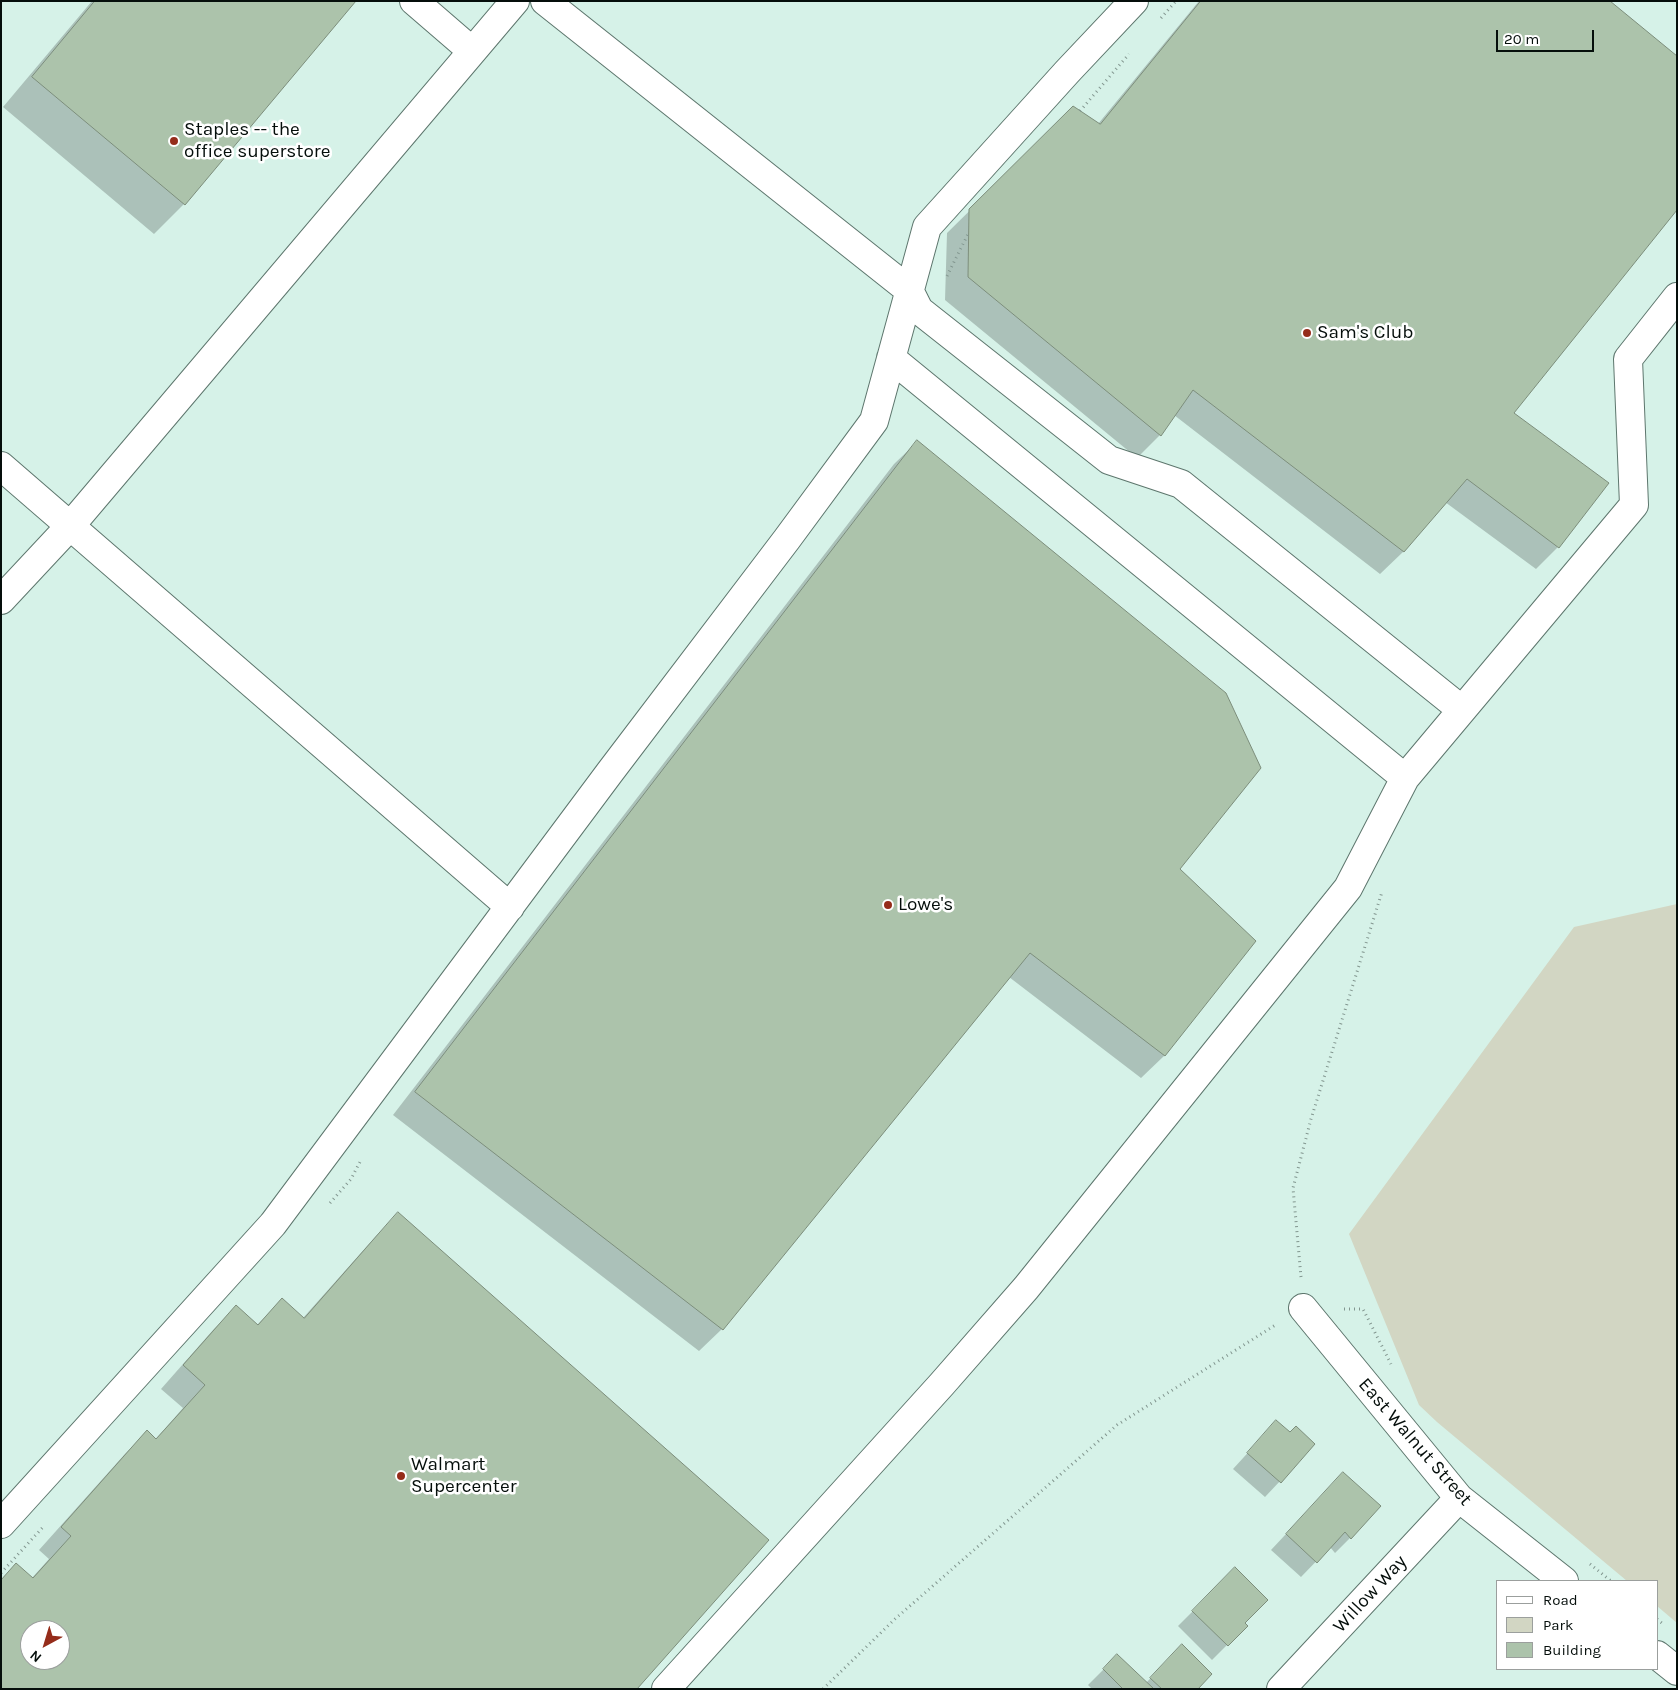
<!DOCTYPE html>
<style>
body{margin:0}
#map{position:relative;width:1678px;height:1690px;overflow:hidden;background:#d6f2e8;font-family:Karla,sans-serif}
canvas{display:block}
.frame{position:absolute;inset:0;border:2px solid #050e0b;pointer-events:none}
.legend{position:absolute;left:1496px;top:1580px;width:162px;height:90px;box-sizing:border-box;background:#fff;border:1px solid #9b9f9d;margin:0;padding:6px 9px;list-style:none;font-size:15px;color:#050e0b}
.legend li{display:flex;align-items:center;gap:10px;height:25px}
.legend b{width:25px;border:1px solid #9b9f9d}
.north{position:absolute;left:20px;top:1620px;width:50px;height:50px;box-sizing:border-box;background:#fff;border:1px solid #9b9f9d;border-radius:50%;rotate:219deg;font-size:14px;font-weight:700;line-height:20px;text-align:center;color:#050e0b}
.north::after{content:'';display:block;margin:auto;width:18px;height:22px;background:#952c1a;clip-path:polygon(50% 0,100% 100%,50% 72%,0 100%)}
.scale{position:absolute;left:1496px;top:30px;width:98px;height:22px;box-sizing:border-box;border:2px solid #050e0b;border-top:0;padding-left:6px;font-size:15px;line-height:18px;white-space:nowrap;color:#050e0b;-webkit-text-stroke:4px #fff;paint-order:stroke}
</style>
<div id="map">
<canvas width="1678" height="1690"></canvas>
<div class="frame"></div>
<ul class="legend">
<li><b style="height:6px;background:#fff"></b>Road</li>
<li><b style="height:14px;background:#d2d6c3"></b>Park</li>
<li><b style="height:14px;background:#acc3ab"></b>Building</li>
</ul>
<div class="north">N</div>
<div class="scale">20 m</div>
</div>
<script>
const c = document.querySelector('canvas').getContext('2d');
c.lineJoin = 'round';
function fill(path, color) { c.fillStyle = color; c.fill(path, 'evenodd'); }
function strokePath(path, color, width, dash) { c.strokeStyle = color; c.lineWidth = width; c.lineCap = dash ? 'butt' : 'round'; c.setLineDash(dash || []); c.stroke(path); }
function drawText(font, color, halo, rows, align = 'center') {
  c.font = font + ' Karla,sans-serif'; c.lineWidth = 5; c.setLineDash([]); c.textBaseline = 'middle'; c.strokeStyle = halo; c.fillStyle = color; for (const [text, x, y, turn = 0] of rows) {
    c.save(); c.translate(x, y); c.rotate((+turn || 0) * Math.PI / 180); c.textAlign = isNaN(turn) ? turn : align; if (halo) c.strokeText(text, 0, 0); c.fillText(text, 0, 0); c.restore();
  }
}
const green = new Path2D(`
 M1677,904V1623L1657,1606V1581H1627L1437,1422L1419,1405L1349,1234L1574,927Z`);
const shadow = new Path2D(`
 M92,1H354L184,204L154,234L3,107Z
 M1199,1H1608L1513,413L1558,547L1536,569L1445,502L1403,552L1380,574L1174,415L1160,435L1137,458L945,300L947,233L1074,108L1098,124Z
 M917,442L1178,869L1254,941L1164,1056L1141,1078L1009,977L722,1329L699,1351L393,1115L894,464Z
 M398,1214L767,1540L1,1689V1580L16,1565L31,1579L49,1559L39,1550L124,1455L147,1432L155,1440L183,1408L161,1389L213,1330L236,1307L257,1325L282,1300L303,1318L376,1236ZM30,1630H60V1660H30Z
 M1276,1422L1290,1434L1314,1445L1265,1497L1233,1469Z
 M1343,1473L1350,1538L1335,1553L1330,1547L1301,1577L1271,1550Z
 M1235,1569L1243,1623L1246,1626L1212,1660L1178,1626Z
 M1117,1656L1146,1683L1167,1661L1196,1689H1092L1088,1685Z`);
const building = new Path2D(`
 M95,1H356L185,205L32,77Z
 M1201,1H1610L1677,56V210L1514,413L1609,483L1559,548L1467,479L1404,552L1193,390L1161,436L968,277L969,209L1073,106L1100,124Z
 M917,440L1226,693L1261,768L1180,869L1256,941L1165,1056L1030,953L723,1330L415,1092Z
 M398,1212L769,1540L637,1689H1V1580L16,1563L33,1578L71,1536L61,1527L147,1430L156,1439L205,1385L183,1365L236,1305L258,1325L282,1298L304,1318ZM30,1630H60V1660H30Z
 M1276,1420L1290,1432L1296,1426L1315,1444L1281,1483L1247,1453Z
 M1343,1472L1381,1506L1351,1539L1345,1532L1317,1563L1286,1534Z
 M1235,1567L1268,1600L1245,1623L1248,1626L1228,1646L1192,1611Z
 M1182,1644L1212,1674L1198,1689H1162L1150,1678Z
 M1117,1654L1154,1689H1123L1103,1669Z`);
const path = new Path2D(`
 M1161,18L1176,1
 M1080,111L1129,54
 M947,276L969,232
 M330,1203L351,1179L361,1160
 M1301,1277L1293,1188L1311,1119L1382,892
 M1344,1309H1363L1391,1364
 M1590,1564L1611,1581
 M1,1573L44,1526
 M1657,1619L1664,1625
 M823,1689L895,1619L1117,1425L1277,1324`);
const minor = new Path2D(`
 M414,1L472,51
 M545,1L909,290L919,310L1109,460L1181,484L1462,710
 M891,358L1405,778
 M1,466L510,907
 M1,600L71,525L515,1
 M1303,1308L1459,1498L1564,1581
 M1,1524L273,1224L610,772L787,539L874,421L927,227L1067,72L1134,1
 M1657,1655L1677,1671
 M666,1689L942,1384L1026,1288L1348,888L1405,778L1634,505L1628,359L1677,297
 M1281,1689L1459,1498`);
const markers = [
 [174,141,5,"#952c1a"],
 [1307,333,5,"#952c1a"],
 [888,905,5,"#952c1a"],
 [401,1476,5,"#952c1a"]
];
const poiNames = [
 ["Staples -- the",184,130],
 ["office superstore",184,152],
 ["Sam's Club",1317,333],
 ["Lowe's",898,905],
 ["Walmart",411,1465],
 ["Supercenter",411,1487]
];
const streetNames = [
 ["East Walnut Street",1415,1442,49],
 ["Willow Way",1370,1594,-47]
];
fill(green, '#d2d6c3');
fill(shadow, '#0003');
fill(building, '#acc3ab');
strokePath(building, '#7c8d7b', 1);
strokePath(minor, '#5d766d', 30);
strokePath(path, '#82968f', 3, [1, 4]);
strokePath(minor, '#fff', 28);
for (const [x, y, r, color] of markers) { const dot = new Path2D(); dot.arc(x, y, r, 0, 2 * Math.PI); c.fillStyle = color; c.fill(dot); strokePath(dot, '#fff', 2); }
drawText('19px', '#050e0b', '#fff', poiNames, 'left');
drawText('19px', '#050e0b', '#fff', streetNames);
</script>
